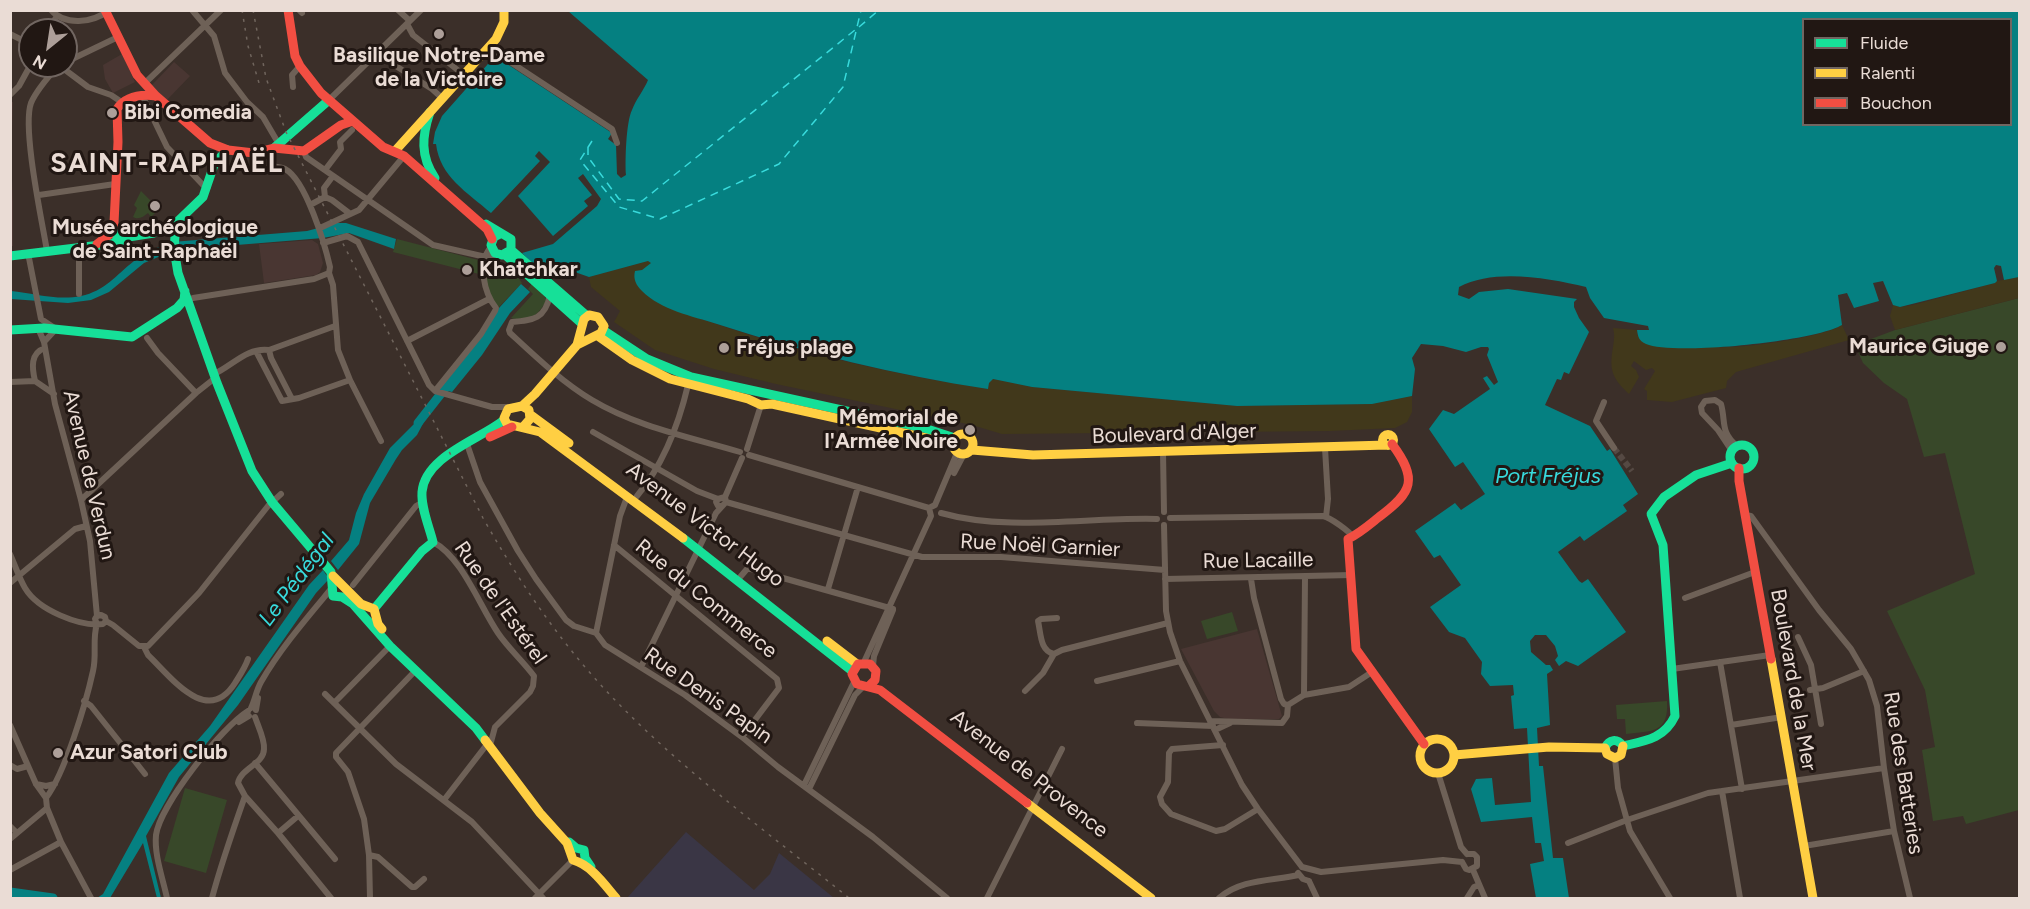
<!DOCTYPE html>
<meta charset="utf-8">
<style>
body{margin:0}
#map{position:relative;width:2030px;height:909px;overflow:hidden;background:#3b2f29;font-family:Figtree,sans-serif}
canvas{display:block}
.frame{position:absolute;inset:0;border:12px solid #eadcd5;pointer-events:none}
.legend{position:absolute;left:1802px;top:18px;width:210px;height:108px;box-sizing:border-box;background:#211713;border:2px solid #716661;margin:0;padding:8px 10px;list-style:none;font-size:18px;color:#eadcd5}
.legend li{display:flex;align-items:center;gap:12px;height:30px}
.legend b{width:30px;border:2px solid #716661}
.north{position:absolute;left:18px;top:18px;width:60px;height:60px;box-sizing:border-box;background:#211713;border:2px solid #716661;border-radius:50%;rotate:210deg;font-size:16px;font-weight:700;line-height:24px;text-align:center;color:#eadcd5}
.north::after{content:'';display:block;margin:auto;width:21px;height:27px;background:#ad9f99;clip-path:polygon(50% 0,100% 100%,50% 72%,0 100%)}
</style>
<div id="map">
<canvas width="2030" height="909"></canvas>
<div class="frame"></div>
<ul class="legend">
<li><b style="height:8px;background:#16e098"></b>Fluide</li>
<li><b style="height:8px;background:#ffcf43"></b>Ralenti</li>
<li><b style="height:8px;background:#f24e42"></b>Bouchon</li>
</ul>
<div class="north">N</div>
</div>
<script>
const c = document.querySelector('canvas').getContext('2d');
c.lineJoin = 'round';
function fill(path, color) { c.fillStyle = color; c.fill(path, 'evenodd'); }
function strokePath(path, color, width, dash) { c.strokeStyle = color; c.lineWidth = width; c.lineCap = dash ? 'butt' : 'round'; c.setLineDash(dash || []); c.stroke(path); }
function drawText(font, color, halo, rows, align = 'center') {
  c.font = font + ' Figtree,sans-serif'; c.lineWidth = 6; c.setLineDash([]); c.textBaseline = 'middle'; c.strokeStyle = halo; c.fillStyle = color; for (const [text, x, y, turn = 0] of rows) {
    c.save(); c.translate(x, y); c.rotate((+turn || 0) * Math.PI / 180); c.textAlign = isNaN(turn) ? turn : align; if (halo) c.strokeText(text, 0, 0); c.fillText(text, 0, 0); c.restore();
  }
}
const industrial = new Path2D(`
 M686,832L754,890L770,874L779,853L834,898H627Z`);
const education = new Path2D(`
 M122,54L135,82L113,93L105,79L103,65Z
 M174,62L190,76L167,100L151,86Z
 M11,102H13L11,159L13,201V246H11Z
 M312,240L318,244L323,263L320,272L316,275L264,283L259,244Z
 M1257,629L1282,716L1279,719H1228L1220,717L1214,711L1181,649Z`);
const green = new Path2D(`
 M141,191L151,201L147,205L155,213L151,217L148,213C143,217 139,220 133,217L137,208L134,205Z
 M397,239L482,261L479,274L393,252Z
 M487,274L503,279L506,276L511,279L517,276L522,283L498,308C491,299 485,287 487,274Z
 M533,282L547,300C538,315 530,323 511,318L533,294L528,289Z
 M2019,298V810L1966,824L1963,816L1933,821L1922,750L1935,747L1925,690L1887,611L1975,574L1945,453L1924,457L1907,399L1884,383L1863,363L1855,345L1895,330Z
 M1232,612L1238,631L1207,639L1201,621Z
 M1667,701C1669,733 1652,731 1626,734L1625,719H1617L1616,705Z
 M185,788L227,800L206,873L164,861Z`);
const sand = new Path2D(`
 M648,261L652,263L642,270L644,293C670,310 699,318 728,328C813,356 901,376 988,389L989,383L993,379L1032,387L1237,406L1372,404L1412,396V412L1407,422L1395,428L1330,431L1002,434L972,425L776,384L714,369L655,350L614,322L620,311L591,287L589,277Z
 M2019,277V298L1895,330L1890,316L1893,305L1900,307L1913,305L1995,283L1997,281Z
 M1842,325L1849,340L1736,372L1727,381L1726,388L1672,402L1647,400V391L1644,389L1655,371L1652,368L1646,370L1634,361L1631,366L1636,370L1639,377L1629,394C1612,378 1609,370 1613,347C1614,340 1615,335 1613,328L1637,330V335C1663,339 1689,344 1715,347C1741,349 1821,338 1842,325Z`);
const water = new Path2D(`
 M568,11H2019V277L2004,280L2001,266L1996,265L1994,268L1997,281L1995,283L1900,307L1893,305L1883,281L1873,283L1879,301L1854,308L1847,293L1838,295L1842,325C1816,341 1674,356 1646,344C1639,341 1638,337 1637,330H1649L1648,326L1604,318L1590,298L1586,287C1549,278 1494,268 1459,287L1458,295L1469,299L1479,292L1508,289L1577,299L1574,302V307L1579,318L1589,332L1569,374L1564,372L1561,380L1557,379L1545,405L1590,426L1607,451L1610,449L1638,494L1623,505L1627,511L1584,541L1580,536L1558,552L1579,581L1582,583L1588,579L1626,632L1578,666L1566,661L1559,666L1555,660L1558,656L1555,646L1546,635H1535L1530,641L1531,652L1546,665H1550L1553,670L1547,674L1550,725L1537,728L1539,766H1543L1553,858H1563L1569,898H1536L1530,864L1544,861L1541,843H1535L1532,817L1481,822L1471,789L1476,779L1492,778L1495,805L1531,802L1527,728L1514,729L1511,696L1514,695L1513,685L1490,686L1481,674L1482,662L1465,638L1449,632L1430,607L1461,585L1440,555L1434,558L1415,531L1455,503L1461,510L1485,494L1463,462L1455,467L1429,429L1443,410L1454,414L1490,389L1483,378L1487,376L1494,385L1498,382L1487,355L1489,349L1488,347H1481L1466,352L1443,346L1421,344L1412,358L1415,369L1412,396L1372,404L1237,406L1032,387L993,379L989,383L988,389C896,375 806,353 717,324C692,316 661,310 642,291C636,285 633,279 635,271L642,270L651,263L648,261L589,277L572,271L548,276L539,269L540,264L535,266L522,253L553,244L597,206L601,199L583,174L578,178L592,195L584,201L588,206L553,236L518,196L550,162L539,151L535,156L540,161L491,213C467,192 440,177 436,144H433L435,132L442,116L495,56L612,133L608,139L616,145L617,174L621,178L626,175C625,162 626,122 632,110C636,99 644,90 648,80ZM1804,20H2010V124H1804Z
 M337,223H346L396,239L394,249L349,233L323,238L175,250L144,263L109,292L91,300L68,303L11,299V291C33,293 58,301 81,296C105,291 116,275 134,261C145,253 159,246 172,242L307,231Z
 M521,284L530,292L510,313L482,355L452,392L440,389L483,335L499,308Z
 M423,412L426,418L417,435L402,450L396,459L370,503L359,544L338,570L331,561L349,540L356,513L364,494L390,448L416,422Z
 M323,570L329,579L316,593L238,705L179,777L146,836L161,898H157L143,843L110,898H97L103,894L169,773L210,726L309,585Z`);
const river = new Path2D(`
 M418,423L447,386
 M10,892L53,898`);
const ferry = new Path2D(`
 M859,27L879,10
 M592,141L580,160L619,207L660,219L779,164L843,87L861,10
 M588,147V157L619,199L642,201L855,30`);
const streetTunnel = new Path2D(`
 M1614,448L1632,471`);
const street = new Path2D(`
 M51,10C65,26 92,23 108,11
 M192,10L214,36L225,73L247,102L263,117L280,146
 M299,10L302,13
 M398,10L410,21
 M407,24L413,35L464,75
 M48,30L57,16
 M10,34L30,44
 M489,48L612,129L617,143
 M377,54L432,89L442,98
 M66,62L118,37
 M60,66L88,87L111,95L123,103
 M145,83L221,10
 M293,87L292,75L300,66
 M10,95L19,86L30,66
 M142,95L167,147L203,185L208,187
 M329,100L421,10
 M304,151L306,157L433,245L486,257L497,254
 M271,166C276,167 281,167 285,169C306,180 325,245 330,267L329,273L333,285L338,350L350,380L381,441
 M325,170L341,149L340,142L352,130
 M333,176L324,188L325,197L332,200L349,213
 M39,195L115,184
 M310,205L325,197
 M320,228L359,210L404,156
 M323,243L347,236L358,242L429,385L435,391L492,407H509
 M79,247V294
 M47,251C42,221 22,128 31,103C36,91 49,76 58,66
 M28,253L41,319L56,329L44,342
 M550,295C545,319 534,320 512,322L509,330L510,333C536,357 562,382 592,400C637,427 690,437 740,452
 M189,303L190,299L193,298L314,279L329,273
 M38,328L44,342L55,404L81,500L90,541L97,616L95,619L97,624C92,639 97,655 93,671C86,703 65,773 46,798
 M147,338L158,353L196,393
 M407,341L489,299
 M45,348C30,353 32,368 35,381L54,394
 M269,350L271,358L292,399
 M256,351L282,401L299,398L350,380
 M214,374C232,366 247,347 269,350L335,326
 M10,382L35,381
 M435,391L481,334L495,311L496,308C484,293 477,263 491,247
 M1604,402L1596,421L1614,448
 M593,432L697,491L718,499
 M467,444L480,482L518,551L536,579L566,620L574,626L596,633
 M1325,448L1328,499L1326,517
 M747,449L761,405
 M1732,451L1718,430L1702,413L1701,407L1705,401L1715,400L1721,404C1726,422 1720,432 1737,446
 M1163,452L1164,512
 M749,455L929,508
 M954,473L964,454
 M637,496C663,465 679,423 688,385
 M725,497L742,458
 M81,500L196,393L215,378
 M726,502L922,557H1001L1165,570
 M941,513C1008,532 1087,517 1157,519
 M1745,515L1751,516L1819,610L1851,649L1869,680L1877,706L1884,768L1894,831L1910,898
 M1170,518L1323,516C1331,518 1349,531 1353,537
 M1164,525L1166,611L1170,632L1180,661L1242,785L1258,809L1302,867
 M433,542C462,557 479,605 498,633C508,648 523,661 534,676L533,686L530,692L495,727L491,742
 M614,545L777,679L779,688L742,737
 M10,554C15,565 19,578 25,588C38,610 80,627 103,624L106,621L105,617L101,615L97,616
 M741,576L747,569H751L893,609
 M1165,579L1352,575
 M10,583L75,529L86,526
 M353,585L416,506L423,502
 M828,589L858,487
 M1685,598L1755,572
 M106,621L113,625L139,646H148L199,593L268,506L281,494
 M596,633L605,645L685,695L742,737L778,767L873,837L947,898
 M596,633L620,516L627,497
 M1798,637L1811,665L1821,724
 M144,647L148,655C171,677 207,727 235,683C240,675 245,668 248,659
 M1054,654C1040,651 1041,634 1038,621L1041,619L1057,618
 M864,662L931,516L929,508L935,505L957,453
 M1720,662L1742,789
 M873,666L874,656L893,610
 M641,667L716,513L726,502L725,497L718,499L716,502L718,506H722
 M1672,669L1770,655
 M1097,681L1180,661
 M1810,690L1823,688L1864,671
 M1025,691L1043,673L1054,654L1062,650L1168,623
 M325,694L396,764L472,822L543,898
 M1304,695L1305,577
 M84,701L91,706L145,774
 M334,703L390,646
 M1288,705L1304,695L1349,687L1372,672
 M251,708C255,700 256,691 261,682C280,649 306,619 331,589
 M256,710L258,698
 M255,717C258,726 265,740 264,749C264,764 241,768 238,783L245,796L278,833L331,898
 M1211,721L1282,723L1287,716L1288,705L1284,704L1281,699L1254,598L1251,579
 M239,722L249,716
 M1137,723L1213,726
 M10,725L36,784L46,798L47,808L61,842L91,898
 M1731,725L1782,717
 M1215,730L1230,723
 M1223,745L1172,749L1169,753L1168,782L1160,797L1162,804L1171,814L1216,831L1225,829L1258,809
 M1615,758L1618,788L1630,831L1670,898
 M255,763L335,859
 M10,765L17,769L28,766
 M1438,773L1461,847L1467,854
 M36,784L46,786L55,784
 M804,785L854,682
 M809,789L855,695L863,687
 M1722,791L1740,898
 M444,800L488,743
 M10,826L17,833
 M278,833L298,816
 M10,839L47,808
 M1568,843L1627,820L1708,793L1884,768
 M1804,846L1894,831
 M369,855L378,857L412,887H415L424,879
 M1462,862L1466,869L1469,870L1477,866V857L1474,854H1467
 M1302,867L1321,872L1443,860L1462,862
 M10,870L61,842
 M1473,870L1485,898
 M1298,873L1303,879L1309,881
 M1309,881L1317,898
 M167,898C163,879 154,855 156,835C160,805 222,727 248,711
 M212,898C221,864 233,830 245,796
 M370,898L369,855L364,819L348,772L336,757V753L416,670
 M535,898L573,860
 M987,898L1062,749
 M1219,898C1241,879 1271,881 1299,875
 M1467,898L1474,887L1479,885`);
const fast = new Path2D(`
 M430,112C422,136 420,156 435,178
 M274,148L329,100
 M176,224L174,249L178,273L217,383L252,471L272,502L331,572L333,596L342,597L353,604L390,646L476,728L485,740
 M486,224L511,239V250L502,255L495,253L491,245L494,237L500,234
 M112,229L117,238H122L154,233L176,223L203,197L215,162L228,150
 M511,250L587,316
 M504,254L581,323
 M10,256L125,242
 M10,330L44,328L132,337L177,308L184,300L185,291
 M603,330L647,359L691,377L924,428L955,438
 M1730 457a12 12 0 1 1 24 0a12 12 0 1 1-24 0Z
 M683,538L852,671
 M374,609L422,551L433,542C429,526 421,508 422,492C425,456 479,440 504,420
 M1623,746C1645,741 1664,739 1675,716L1663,545L1651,514L1664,497L1696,475L1732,463
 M1605,748C1609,739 1617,738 1623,746
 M569,842L576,848L584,850L585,858L591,867`);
const slow = new Path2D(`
 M395,151L496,39L504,22V10
 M598,336L632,360L670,379L748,399L761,405L772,404L953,444
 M522,406L535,394L577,345L601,333L604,326L598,317L589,315L584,319L577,345
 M531,415L569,443
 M523,427L530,419L529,410L522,406L508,409L504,418L507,424L540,432L683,538
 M953 444a10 10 0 1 1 20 0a10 10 0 1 1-20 0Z
 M1382.5 440a5.5 5.5 0 1 1 11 0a5.5 5.5 0 1 1-11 0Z
 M972,450L1033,455L1387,445
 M333,576L361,604L374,609L378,624L382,629
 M827,641L857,664
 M1771,659L1813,898
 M1420 756a17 17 0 1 1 34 0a17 17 0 1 1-34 0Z
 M485,740L540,813L567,843L573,860C591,865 604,884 616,898
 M1605,748L1607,754L1615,758L1621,755L1623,746
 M1454,755L1549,747L1605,748
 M1027,803L1151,898`);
const jam = new Path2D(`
 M105,10L137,75L156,96L210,143L228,150L254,153L274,148L304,151L341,125L353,121
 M288,10L295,56L300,66L321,93L383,147L404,156L487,229L492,239
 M97,244L109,235L114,223L118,142L117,109C126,96 141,94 156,96
 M490,437L512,427
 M1392,444C1418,479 1413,492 1379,517C1369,525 1360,533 1348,539L1356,649L1424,744
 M1739,468V481L1771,659
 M869,686L875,680L876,671L870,664H858L852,674L857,684L880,690L1027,803`);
const rail = new Path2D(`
 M242,10L248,46L259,83
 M253,10L266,78L286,132L483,518C520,583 561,644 613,698C683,771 771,835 849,898`);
const markers = [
 [439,34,6,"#ad9f99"],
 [112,113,6,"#ad9f99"],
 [155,206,6,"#ad9f99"],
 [467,270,6,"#ad9f99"],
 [2001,347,6,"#ad9f99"],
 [724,348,6,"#ad9f99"],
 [970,430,6,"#ad9f99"],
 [58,753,6,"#ad9f99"]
];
const poiNames = [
 ["Basilique Notre-Dame",439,56,"center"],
 ["de la Victoire",439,80,"center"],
 ["Bibi Comedia",124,113],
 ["Musée archéologique",155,228,"center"],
 ["de Saint-Raphaël",155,252,"center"],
 ["Khatchkar",479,270],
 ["Maurice Giuge",1989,347,"right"],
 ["Fréjus plage",736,348],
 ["Mémorial de",958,418,"right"],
 ["l'Armée Noire",958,442,"right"],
 ["Azur Satori Club",70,753]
];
const streetNames = [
 ["Boulevard d'Alger",1174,434,-2],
 ["Avenue de Verdun",89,475,77],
 ["Avenue Victor Hugo",705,525,37],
 ["Rue Noël Garnier",1040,546,3],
 ["Rue Lacaille",1258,561,-1],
 ["Rue du Commerce",706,599,39],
 ["Rue de l'Estérel",500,603,55],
 ["Boulevard de la Mer",1793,680,80],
 ["Rue Denis Papin",708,696,35],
 ["Rue des Batteries",1903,773,81],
 ["Avenue de Provence",1029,774,38]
];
const waterNames = [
 ["Port Fréjus",1548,477],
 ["Le Pédégal",297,580,-53]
];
const districtNames = [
 ["SAINT-RAPHAËL",167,164]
];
fill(industrial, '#3a3645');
fill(education, '#493632');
fill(green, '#384829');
fill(sand, '#41381b');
fill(water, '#058081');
strokePath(river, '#058081', 9);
strokePath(ferry, '#38dadc', 1.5, [8, 6]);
strokePath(streetTunnel, '#554943', 6, [6, 3]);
strokePath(street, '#6e6157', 6);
strokePath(fast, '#16e098', 9);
strokePath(slow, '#ffcf43', 9);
strokePath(jam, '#f24e42', 9);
strokePath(rail, '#70655d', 1.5, [3, 6]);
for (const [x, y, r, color] of markers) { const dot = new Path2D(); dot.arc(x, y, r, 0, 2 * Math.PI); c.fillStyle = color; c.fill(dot); strokePath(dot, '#211713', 2); }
drawText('bold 21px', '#eadcd5', '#211713', poiNames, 'left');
drawText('21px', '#eadcd5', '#211713', streetNames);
drawText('italic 22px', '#38dadc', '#211713', waterNames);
c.letterSpacing = '1.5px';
drawText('bold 27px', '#eadcd5', '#211713', districtNames);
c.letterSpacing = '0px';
</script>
